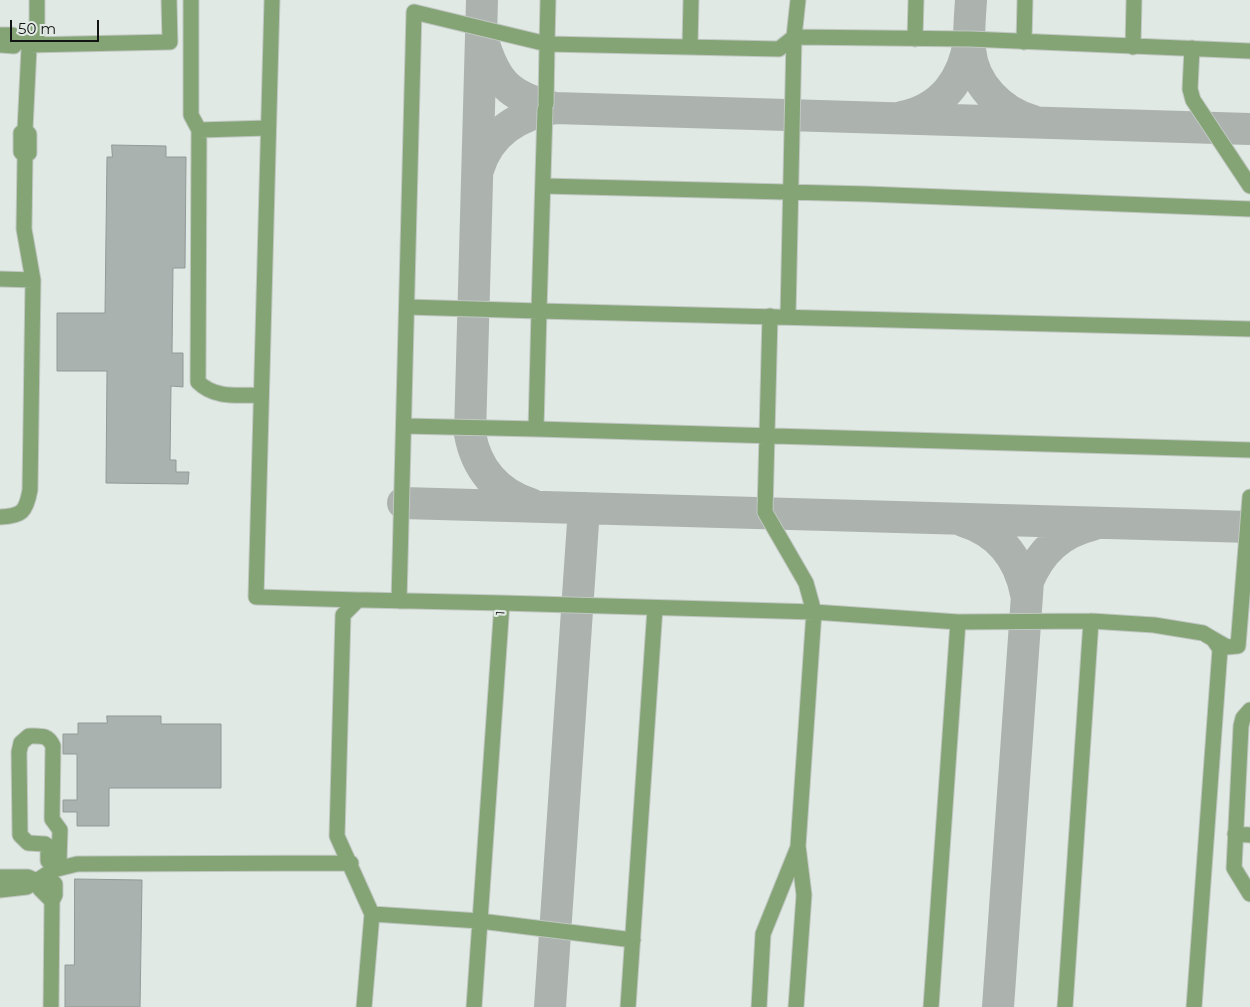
<!DOCTYPE html>
<style>
body{margin:0}
#map{position:relative;width:1250px;height:1007px;overflow:hidden;background:#e1e9e4;font-family:Montserrat,sans-serif}
canvas{display:block}
.scale{position:absolute;left:10px;top:20px;width:89px;height:22px;box-sizing:border-box;border:2px solid #111412;border-top:0;padding-left:6px;font-size:15px;line-height:18px;white-space:nowrap;color:#111412;-webkit-text-stroke:4px #e1e9e4;paint-order:stroke}
</style>
<div id="map">
<canvas width="1250" height="1007"></canvas>
<div class="scale">50 m</div>
</div>
<script>
const c = document.querySelector('canvas').getContext('2d');
c.lineJoin = 'round';
function strokePath(path, color, width, dash) { c.strokeStyle = color; c.lineWidth = width; c.lineCap = dash ? 'butt' : 'round'; c.setLineDash(dash || []); c.stroke(path); }
function fill(path, color) { c.fillStyle = color; c.fill(path, 'evenodd'); }
function drawText(font, color, halo, rows, align = 'center') {
  c.font = font + ' Montserrat,sans-serif'; c.lineWidth = 4.5; c.setLineDash([]); c.textBaseline = 'middle'; c.strokeStyle = halo; c.fillStyle = color; for (const [text, x, y, turn = 0] of rows) {
    c.save(); c.translate(x, y); c.rotate((+turn || 0) * Math.PI / 180); c.textAlign = isNaN(turn) ? turn : align; if (halo) c.strokeText(text, 0, 0); c.fillText(text, 0, 0); c.restore();
  }
}
const taxiway = new Path2D(`
 M482,0L470,434C476,468 497,494 531,504
 M971,0C970,17 968,35 970,49C973,84 1001,112 1033,121
 M481,35C496,82 506,96 555,108L1250,129
 M902,117C941,109 964,80 969,40
 M478,170C489,132 519,115 555,108
 M403,503L1250,527
 M963,521C999,532 1019,557 1026,594
 M550,1007L584,508
 M998,1007L1028,581C1041,551 1060,533 1092,525`);
const building = new Path2D(`
 M112,145L166,146V157H186L185,268H173L172,353H183V387L171,386L170,460H176V472H189L188,484L106,483L107,371H57V313H105L107,157H112Z
 M107,716H161V724H221V788H109V826H77V812H63V800H77V754H63V734H78V723H107Z
 M75,879L142,880L140,1007H65V965H74Z`);
const minor = new Path2D(`
 M37,0V45
 M191,0V115L199,130
 M272,0L256,597L358,600
 M548,0L547,44L779,49L794,37
 M798,0L794,37L970,39L1250,51
 M0,35H13L19,40L14,46L0,45
 M915,39L916,0
 M21,41L26,42L29,48L25,130L21,133V152L25,156L29,153V134L25,130
 M1024,42L1025,0
 M28,45L170,42L169,0
 M690,46L691,0
 M1133,47L1134,0
 M1192,48L1190,89L1193,100L1250,186
 M545,110L539,311L1250,329
 M25,156L24,229L33,280
 M543,186L867,194L1250,209
 M0,279L33,280L30,490C26,512 22,516 0,517
 M407,307L539,311L536,429L1250,450
 M770,316L765,512L806,583L814,612L798,846L804,895L796,1007
 M788,316L794,37
 M261,395C238,395 215,399 198,382L199,130L268,128
 M404,426L536,429
 M399,601L414,12L547,44L546,104
 M502,603L814,612L958,622L931,1007
 M958,622L1091,621L1154,625L1203,633L1213,639L1220,649L1194,1007
 M1213,639L1227,647L1238,646L1250,497
 M1250,710L1243,718L1241,726L1234,868L1250,894
 M1235,834L1250,835
 M53,870V865L48,861V846L45,844L28,843L20,835L19,752L21,743L29,736C40,736 48,734 53,746L52,819L60,830L59,862L53,865
 M0,877H28L37,881
 M50,879L55,884V895L52,901L40,889L43,882Z
 M0,890L27,887L53,870L77,864L351,863
 M372,914L337,836L343,615L358,600H365L502,603L474,1007
 M51,1007L52,901
 M364,1007L372,914L480,921L633,940
 M628,1007L655,608
 M759,1007L763,934L798,847
 M1065,1007L1091,621`);
const streetNames = [
 ["1",501,613,-86]
];
strokePath(taxiway, '#acb2ae', 32);
fill(building, '#aab2b0');
strokePath(building, '#919a98', 1);
strokePath(minor, '#c0c7c2', 17);
strokePath(minor, '#84a475', 15);
drawText('12px', '#111412', '#e1e9e4', streetNames);
</script>
